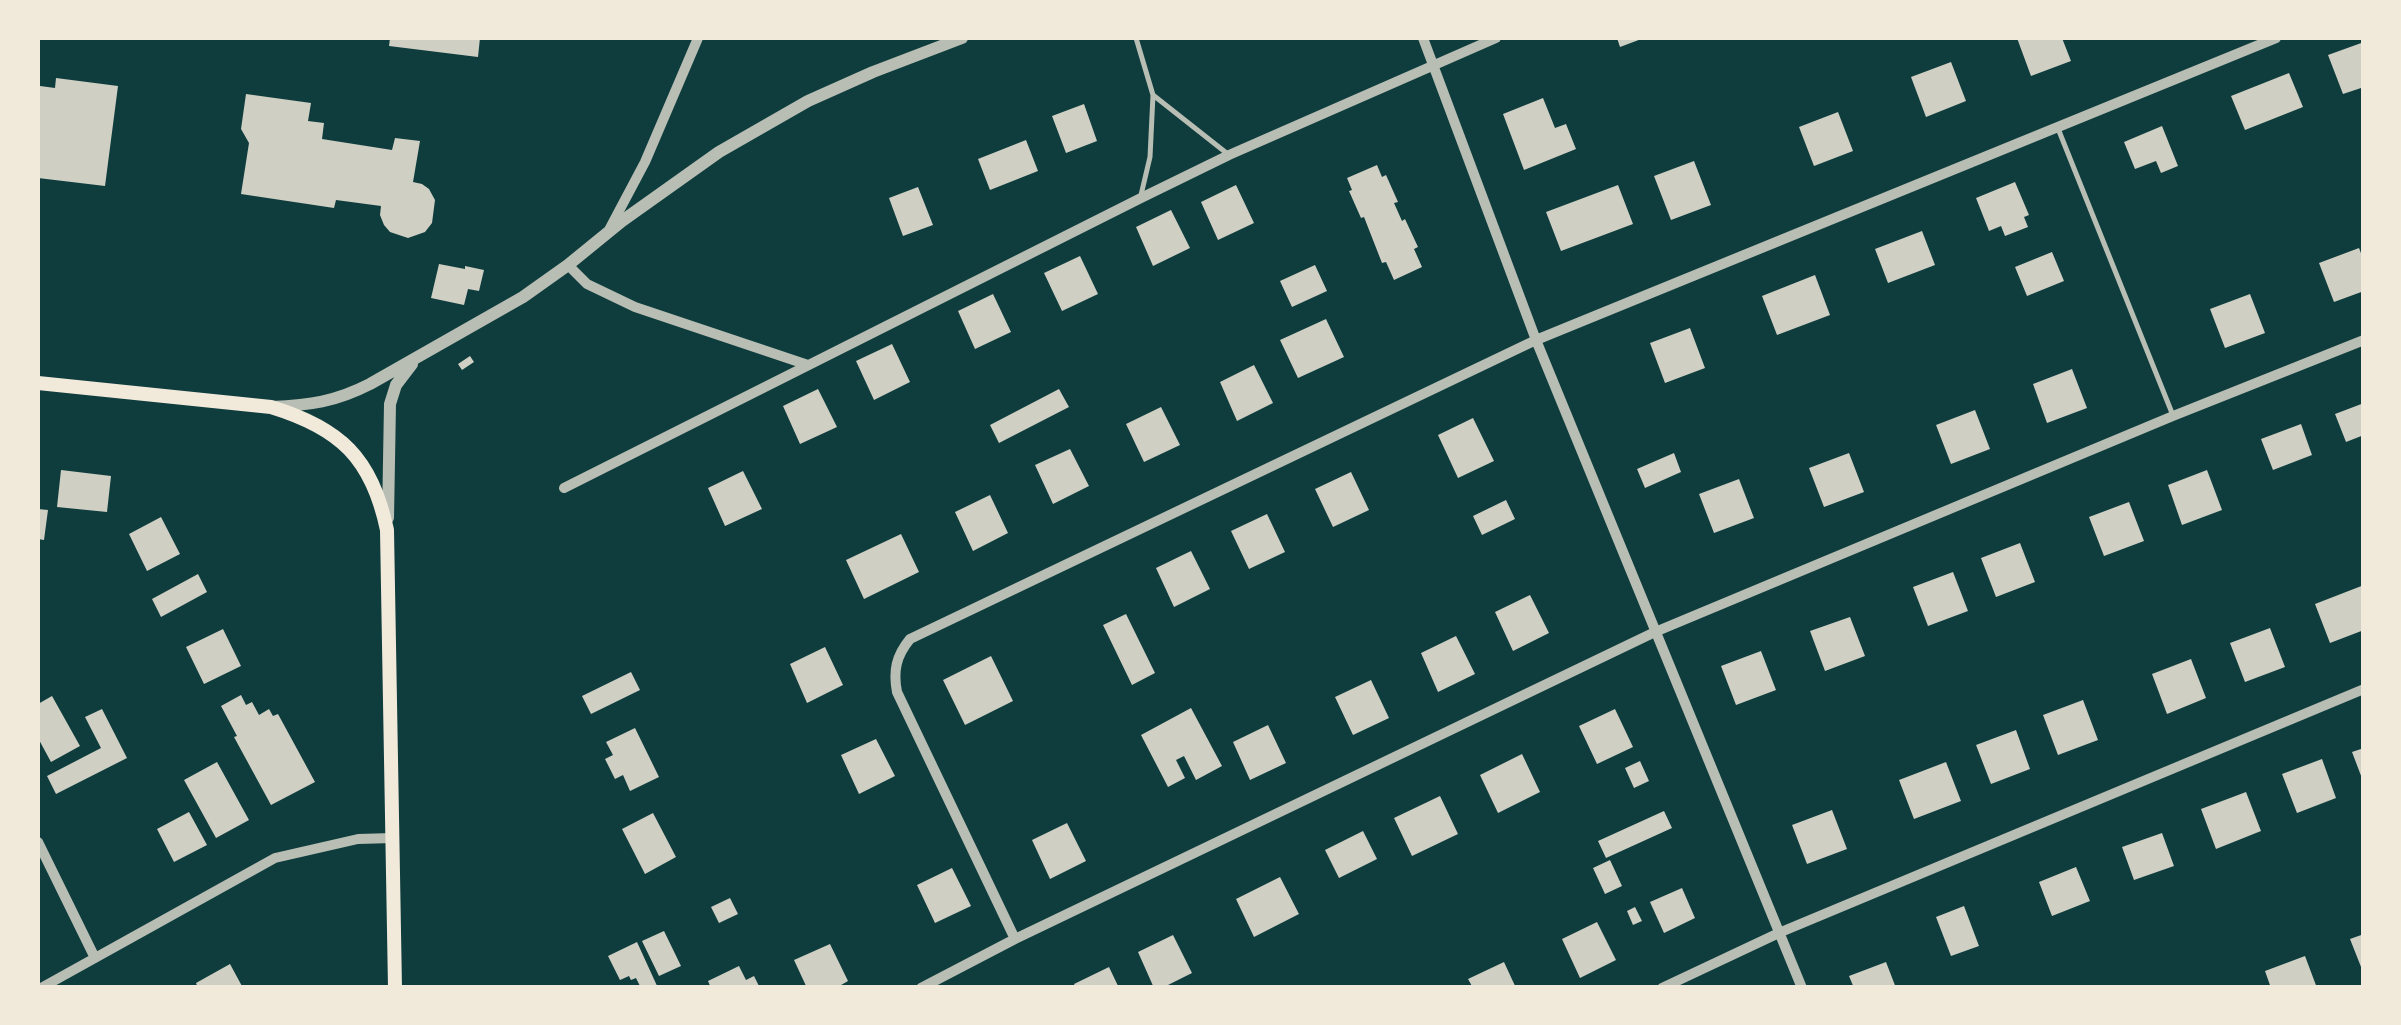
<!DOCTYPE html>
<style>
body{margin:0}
#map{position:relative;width:2401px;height:1025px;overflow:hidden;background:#0f3d3e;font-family:Raleway,sans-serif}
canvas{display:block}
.frame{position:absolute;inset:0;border:40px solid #f1e9da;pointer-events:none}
</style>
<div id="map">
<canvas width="2401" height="1025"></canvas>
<div class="frame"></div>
</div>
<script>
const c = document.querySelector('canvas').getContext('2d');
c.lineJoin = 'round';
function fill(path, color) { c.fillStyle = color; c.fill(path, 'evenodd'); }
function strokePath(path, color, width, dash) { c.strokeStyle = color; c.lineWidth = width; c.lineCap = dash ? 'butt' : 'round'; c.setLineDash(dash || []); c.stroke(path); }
const building = new Path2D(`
 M390,38H480L478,57L389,46Z
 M1617,38H1644L1620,47Z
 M2017,38H2062L2071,61L2031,76Z
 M2364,42V87L2343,94L2328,55Z
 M1951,62L1966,101L1926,117L1911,77Z
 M2289,73L2303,107L2245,130L2231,96Z
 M56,78L118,86L105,186L38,178V105L40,86L55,88Z
 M246,94L311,103L308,121L324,123L322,139L392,150L395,138L420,141L413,182L422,184L429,189L435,200L432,223L425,232L408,238L390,232L384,225L380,215L381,206L336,200L334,208L241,194L249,143L241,129Z
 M1543,98L1555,128L1566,124L1576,149L1524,170L1503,114Z
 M1084,104L1097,141L1066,153L1052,116Z
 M1838,112L1853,151L1814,166L1799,127Z
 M2162,126L2178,166L2161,173L2156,161L2135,169L2124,142Z
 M1026,140L1038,171L990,190L978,159Z
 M1694,161L1711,205L1671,220L1654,176Z
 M1377,165L1382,177L1386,175L1398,202L1394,203L1402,221L1405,219L1418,247L1414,249L1422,267L1394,280L1386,262L1382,263L1364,217L1361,218L1349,191L1352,190L1347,178Z
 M2015,182L2029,215L2024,217L2028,227L2005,236L2001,226L1989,231L1976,198Z
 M1236,185L1254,223L1218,240L1201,202Z
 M1618,185L1633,224L1561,251L1546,212Z
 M918,187L933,225L903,236L889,198Z
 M1171,210L1190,248L1153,266L1136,227Z
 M1922,231L1935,265L1888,283L1875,249Z
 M2359,248L2364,261V291L2334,302L2319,263Z
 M2052,252L2064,281L2027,296L2015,267Z
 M1080,256L1098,294L1062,311L1044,273Z
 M439,264L465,269V266L484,270L479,291L468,289L464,305L431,298Z
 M1315,265L1327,291L1292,307L1280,281Z
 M1815,275L1830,315L1777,335L1762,296Z
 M993,294L1011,332L975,349L958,311Z
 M2250,294L2265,333L2225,348L2210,309Z
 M1326,319L1344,357L1298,378L1280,340Z
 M1690,328L1705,368L1665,383L1650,343Z
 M892,344L910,382L874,400L856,361Z
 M470,356L474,362L462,370L458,364Z
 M1254,365L1273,403L1237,421L1220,382Z
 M2072,369L2087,408L2047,423L2033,384Z
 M818,389L837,427L800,444L783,406Z
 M1059,389L1069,407L999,443L990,425Z
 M2364,403V435L2346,442L2335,414Z
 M1161,407L1180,445L1144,462L1126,424Z
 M1975,410L1990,449L1951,464L1936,425Z
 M1473,418L1494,461L1458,478L1438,435Z
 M2301,424L2312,455L2273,470L2261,439Z
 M1070,449L1089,486L1053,504L1035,465Z
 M1674,453L1681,472L1645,488L1637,469Z
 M1849,453L1864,492L1824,507L1809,468Z
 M61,470L111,476L107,512L57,507Z
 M2207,470L2222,510L2182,525L2168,485Z
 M743,471L762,509L725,526L708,488Z
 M1351,472L1369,510L1333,527L1315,489Z
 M1739,479L1754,518L1714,533L1699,494Z
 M990,495L1008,533L973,551L955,512Z
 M1506,500L1515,519L1482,535L1473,516Z
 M2129,502L2144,541L2104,556L2089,517Z
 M38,509L48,510L44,540L38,539Z
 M1267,514L1285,552L1249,569L1231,531Z
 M161,517L180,554L147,571L129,534Z
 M901,534L919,572L864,599L846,560Z
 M2020,543L2035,582L1996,597L1981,558Z
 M1191,551L1210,589L1174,607L1156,568Z
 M1953,572L1968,611L1928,626L1913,587Z
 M198,574L207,592L161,617L152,599Z
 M2364,585V630L2330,643L2315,604Z
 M1530,595L1549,633L1513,651L1495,612Z
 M1126,614L1155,673L1132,685L1103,625Z
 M1850,617L1865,656L1825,671L1810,631Z
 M2270,628L2285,667L2245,682L2230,643Z
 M223,629L241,666L204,684L186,647Z
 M1456,636L1475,674L1438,692L1421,653Z
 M825,647L843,685L807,703L790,664Z
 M1761,651L1776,690L1736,705L1721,666Z
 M991,656L1013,701L965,725L943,680Z
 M2191,659L2206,698L2167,714L2152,674Z
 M631,672L640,690L591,714L582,696Z
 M1371,680L1389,718L1353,735L1335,697Z
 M241,695L246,705L252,702L259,715L269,709L273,716L278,714L315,782L271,805L234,737L237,736L221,706Z
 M52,696L80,746L51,762L38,738V704Z
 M2083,700L2098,740L2058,755L2043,715Z
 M1191,708L1222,766L1196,780L1184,756L1176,760L1185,778L1168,787L1141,735Z
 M102,709L127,758L56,794L47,776L101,748L85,717Z
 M1615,709L1633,747L1597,764L1579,726Z
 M1268,725L1286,763L1250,780L1233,742Z
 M635,728L659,777L630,791L623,775L615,779L605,759L613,755L606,742Z
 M2016,730L2030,769L1991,784L1976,745Z
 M876,739L895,776L859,794L841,755Z
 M2364,748V781H2363L2352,752Z
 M1522,754L1540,792L1498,813L1480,775Z
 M2322,759L2336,798L2297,813L2282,774Z
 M1640,761L1649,781L1634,788L1625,768Z
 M217,762L249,820L216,838L184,780Z
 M1946,762L1961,801L1914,819L1899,780Z
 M2246,792L2261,831L2216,849L2201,809Z
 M1440,796L1458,834L1412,856L1394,818Z
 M1832,810L1847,849L1807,864L1792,825Z
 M1664,811L1672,828L1606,858L1598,841Z
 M189,812L207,845L174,862L157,829Z
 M653,813L676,857L645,874L622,829Z
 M1067,823L1086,861L1050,879L1032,840Z
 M1363,831L1377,859L1339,878L1325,850Z
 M2162,833L2174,866L2134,880L2122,847Z
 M1610,860L1622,886L1605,894L1593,868Z
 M2076,867L2090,901L2052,916L2039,882Z
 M952,868L971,906L935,923L917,885Z
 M1280,877L1299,914L1254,937L1236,899Z
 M1682,888L1695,918L1664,933L1650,902Z
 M730,898L738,914L719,923L711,907Z
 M1964,906L1979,946L1951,956L1936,917Z
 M1635,907L1642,921L1633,925L1627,911Z
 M1597,922L1616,960L1580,978L1562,939Z
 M664,931L681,966L659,976L642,941Z
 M2364,934V971L2363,972L2350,939Z
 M1173,935L1192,973L1162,988H1154L1138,952Z
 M637,942L658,988H641L636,978L631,980L629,976L620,980L608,956Z
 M830,944L848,981L836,988H807L794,960Z
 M2305,956L2317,988H2271L2265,971Z
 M1504,962L1516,988H1473L1468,979Z
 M1886,962L1896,988H1854L1849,976Z
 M230,964L243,988H198L196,983Z
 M739,966L746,980L754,976L760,988H711L708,981Z
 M1109,967L1119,988H1076L1074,984Z`);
const service = new Path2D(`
 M1136,38L1153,95L1150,157L1141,195
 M1153,95L1229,155
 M2057,126L2172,413`);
const minor = new Path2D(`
 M1423,38L1536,340L1802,988
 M610,228L645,162L698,38
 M568,265L587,284L635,307L808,365
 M564,488L1141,198L1229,155L1496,38
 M38,842L95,958
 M1015,939L897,692C893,671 896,656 910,639L1536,340L2276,38
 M41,988L275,858L358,839L393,838
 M921,988L1015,939L1655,632L2173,416L2364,340
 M1662,988L1781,932L2364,689`);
const tertiary = new Path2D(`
 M271,407C310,405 335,402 370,384L523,297L568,265L622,221L719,152L808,101L873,72L962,38
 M388,518L390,404L396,385L412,364`);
const secondary = new Path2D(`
 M38,383L271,407C340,428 372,458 387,530L395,988`);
fill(building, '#cfcfc3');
strokePath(service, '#b8beb3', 5);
strokePath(minor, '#b8beb3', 10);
strokePath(tertiary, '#b8beb3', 12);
strokePath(secondary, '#f1e9da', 14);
</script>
